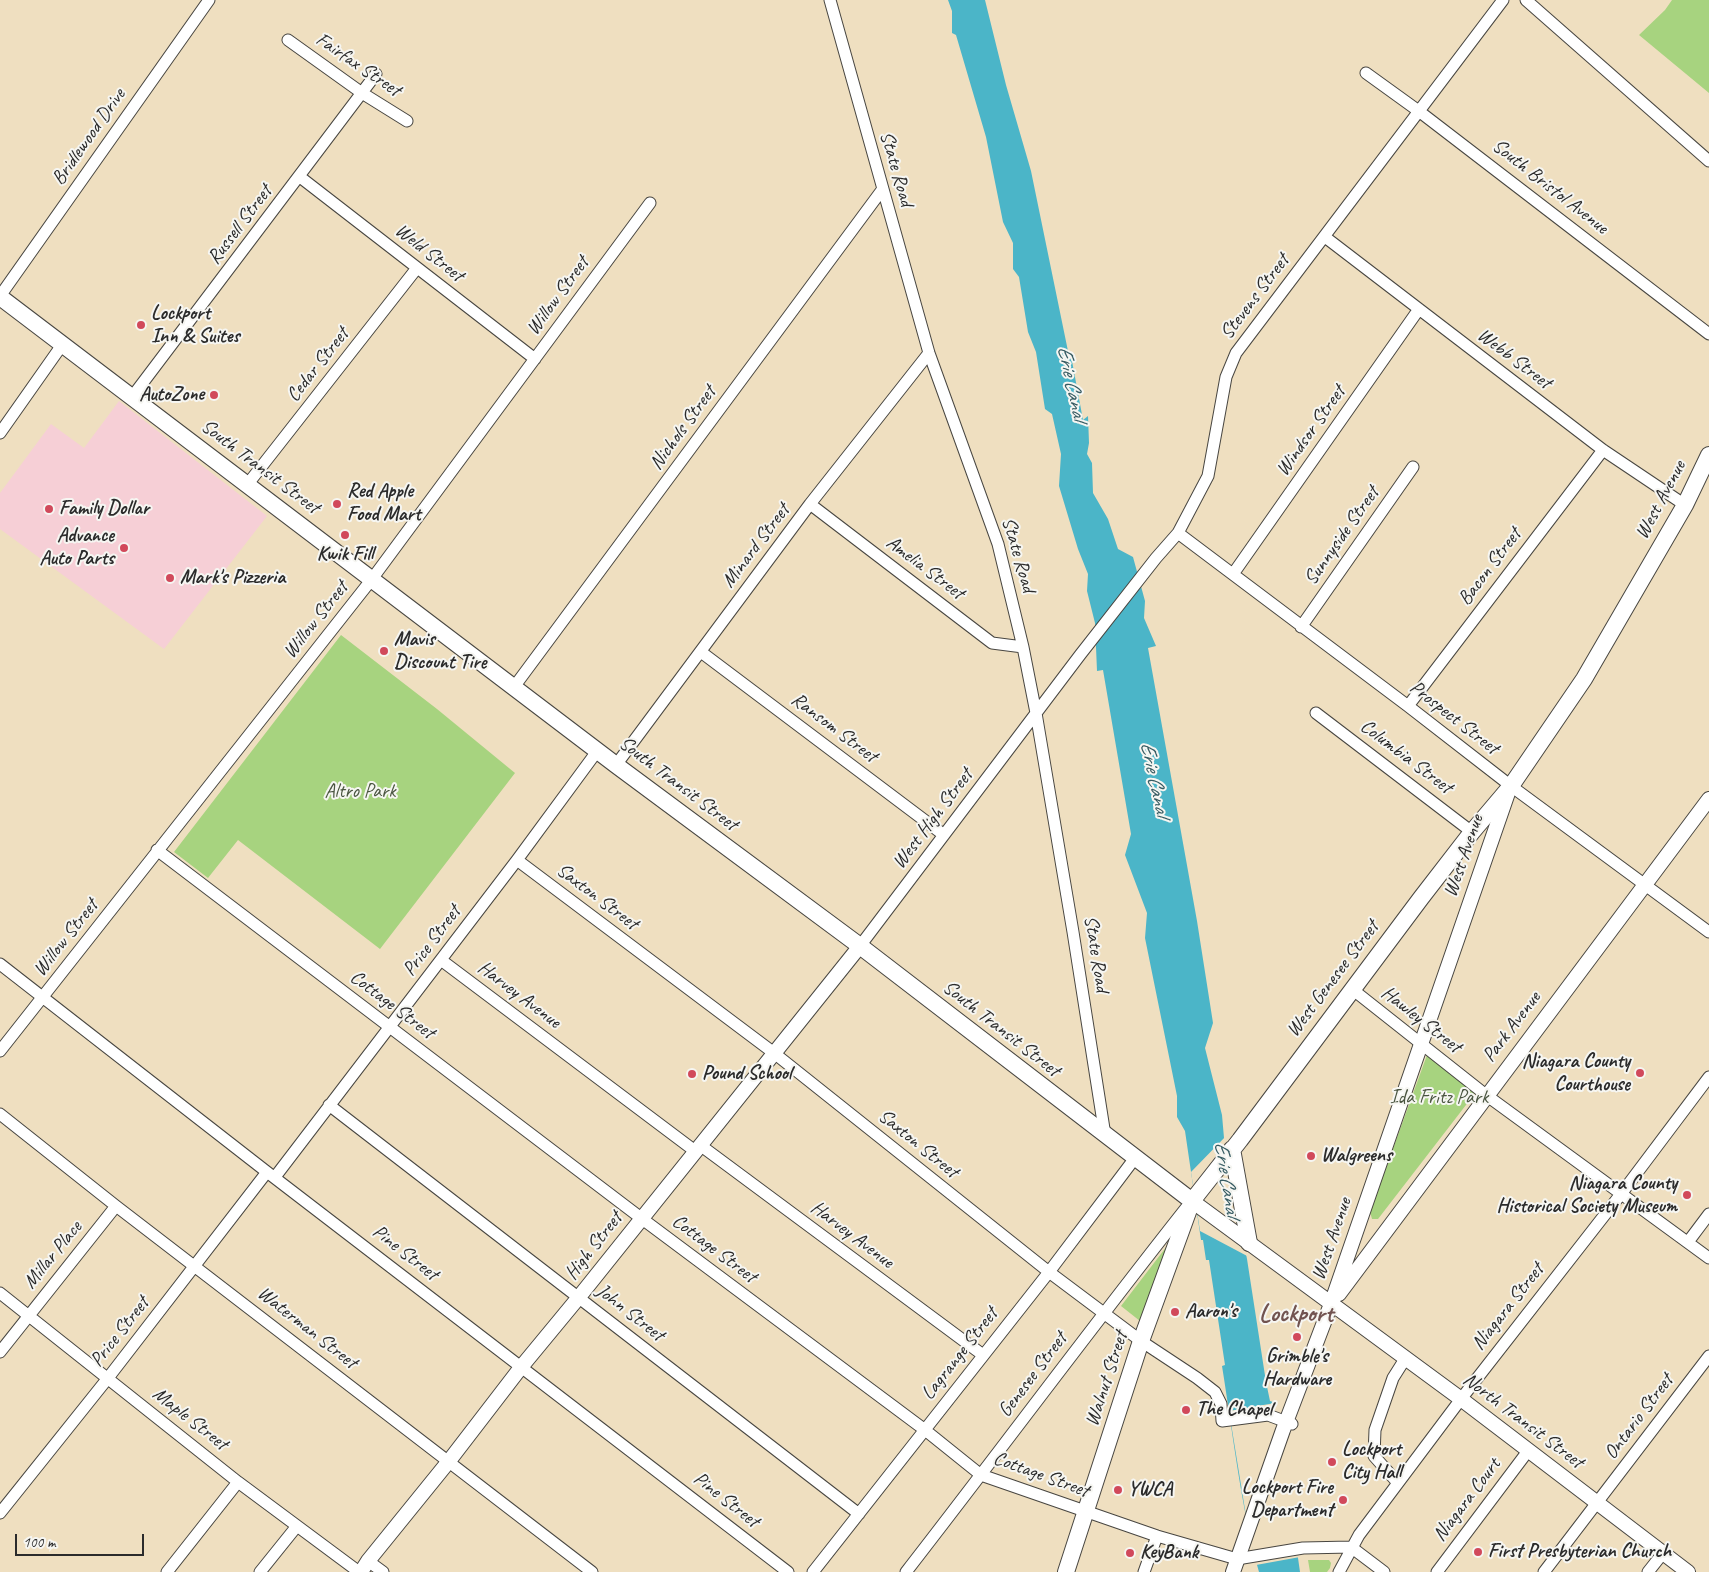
<!DOCTYPE html>
<style>
body{margin:0}
#map{position:relative;width:1709px;height:1572px;overflow:hidden;background:#efdfc0;font-family:Caveat,sans-serif}
canvas{display:block}
.scale{position:absolute;left:15px;top:1534px;width:129px;height:22px;box-sizing:border-box;border:2px solid #2b2b2b;border-top:0;padding-left:6px;font-size:15px;line-height:18px;white-space:nowrap;color:#2b2b2b;-webkit-text-stroke:4px #f6f6f2;paint-order:stroke}
</style>
<div id="map">
<canvas width="1709" height="1572"></canvas>
<div class="scale">100 m</div>
</div>
<script>
const c = document.querySelector('canvas').getContext('2d');
c.lineJoin = 'round';
function fill(path, color) { c.fillStyle = color; c.fill(path, 'evenodd'); }
function strokePath(path, color, width, dash) { c.strokeStyle = color; c.lineWidth = width; c.lineCap = dash ? 'butt' : 'round'; c.setLineDash(dash || []); c.stroke(path); }
function drawText(font, color, halo, rows, align = 'center') {
  c.font = font + ' Caveat,sans-serif'; c.lineWidth = 4; c.setLineDash([]); c.textBaseline = 'middle'; c.strokeStyle = halo; c.fillStyle = color; for (const [text, x, y, turn = 0] of rows) {
    c.save(); c.translate(x, y); c.rotate((+turn || 0) * Math.PI / 180); c.textAlign = isNaN(turn) ? turn : align; if (halo) c.strokeText(text, 0, 0); c.fillText(text, 0, 0); c.restore();
  }
}
const built = new Path2D(`
 M119,401L267,516L164,649L0,529V493L51,424L84,448Z`);
const green = new Path2D(`
 M1672,0H1709V93L1639,35L1665,10Z
 M341,635L437,709L515,773L380,949L238,840L208,878L174,852Z
 M1427,1055L1476,1092L1378,1219H1372L1370,1212Z
 M1167,1246L1140,1321L1121,1306Z
 M1308,1560H1329L1331,1563L1330,1568L1327,1572H1310Z`);
const water = new Path2D(`
 M948,0H985L1006,85L1031,171L1069,356L1072,361L1083,420L1088,416L1089,443L1087,454L1092,463L1093,493L1108,519L1118,549L1133,557L1145,601L1144,618L1156,646L1148,648L1197,921L1213,1023L1205,1048L1222,1115L1224,1138L1247,1259L1266,1382L1270,1401L1276,1403L1300,1572H1259C1241,1507 1233,1434 1222,1366L1225,1365L1209,1260H1206L1203,1240H1201L1185,1131L1177,1117V1096L1145,938L1147,913L1125,855L1131,834L1103,670L1097,671L1095,623L1087,591L1088,574L1078,549L1059,486L1061,454L1052,414L1045,409L1036,352L1028,332L1019,277L1013,269V243L1003,222L986,137L956,35L952,33V11Z`);
const pier = new Path2D(`
 M1226,1136L1249,1257L1200,1231L1191,1172Z
 M1275,1403H1277L1280,1419L1300,1557L1256,1565L1248,1528L1229,1411Z`);
const minor = new Path2D(`
 M830,0L929,353L998,544L1023,647L1036,713L1073,932L1105,1135
 M1526,0L1709,161
 M288,40L362,93L407,121
 M1366,73L1420,112L1709,334
 M300,177L535,359
 M1325,237L1603,450L1685,505
 M0,296L209,0
 M132,397L376,74
 M0,433L62,345
 M247,485L417,268
 M810,504L992,643L1023,647
 M1178,533L1408,706L1511,786L1709,932
 M1233,574L1419,309
 M1301,627L1413,467
 M701,652L944,835
 M514,687L882,190
 M1408,706L1603,450
 M1316,713L1472,832
 M616,765L810,504L929,353
 M157,850L641,1218L925,1430L981,1475L1157,1536L1237,1559L1303,1548L1351,1547
 M517,860L774,1053L1049,1272L1141,1341L1197,1378L1215,1392L1221,1404L1222,1421L1268,1415L1292,1424
 M860,946L1080,655L1156,558L1178,533L1208,476L1226,377L1236,353L1503,0
 M441,960L695,1151
 M0,964L267,1172L788,1572
 M1352,989L1486,1095L1709,1258
 M0,1051L372,579L650,203
 M329,1105L859,1514
 M0,1114L116,1206L592,1572
 M700,1145L983,1355
 M275,1177L517,860L598,750
 M1688,1242L1709,1214
 M0,1293L238,1482L359,1572
 M0,1352L116,1206
 M1398,1483L1374,1456L1375,1430L1393,1378L1405,1359
 M0,1513L108,1378L267,1172
 M1351,1547L1384,1572
 M368,1561L383,1572
 M167,1572L238,1482
 M260,1572L297,1526
 M813,1572L1049,1272L1135,1158
 M906,1572C1000,1451 1091,1328 1186,1208
 M1144,1572L1157,1536
 M1339,1572L1359,1535L1461,1399L1621,1194L1709,1077
 M1437,1572L1528,1451
 M1544,1572L1709,1356
 M1648,1572L1663,1553`);
const major = new Path2D(`
 M1192,1201L1461,1399L1688,1572
 M1339,1294L1709,799
 M361,1572L368,1561L449,1461L522,1366L579,1297L860,946
 M1233,1572L1283,1430L1331,1304L1509,790`);
const highway = new Path2D(`
 M0,297L616,765L860,946L1192,1201
 M1232,1149L1249,1243
 M1066,1572L1141,1341L1192,1201L1240,1140L1421,898L1472,832L1511,786L1584,679L1685,505L1709,455`);
const markers = [
 [141,325,5,"#d1495b"],
 [214,395,5,"#d1495b"],
 [337,504,5,"#d1495b"],
 [49,509,5,"#d1495b"],
 [345,535,5,"#d1495b"],
 [124,548,5,"#d1495b"],
 [170,578,5,"#d1495b"],
 [384,651,5,"#d1495b"],
 [1640,1073,5,"#d1495b"],
 [692,1074,5,"#d1495b"],
 [1311,1156,5,"#d1495b"],
 [1687,1195,5,"#d1495b"],
 [1175,1312,5,"#d1495b"],
 [1297,1337,5,"#d1495b"],
 [1186,1410,5,"#d1495b"],
 [1332,1462,5,"#d1495b"],
 [1118,1490,5,"#d1495b"],
 [1343,1500,5,"#d1495b"],
 [1478,1552,5,"#d1495b"],
 [1130,1553,5,"#d1495b"]
];
const streetNames = [
 ["Fairfax Street",358,65,34],
 ["Bridlewood Drive",89,137,-55],
 ["State Road",896,169,74],
 ["South Bristol Avenue",1550,187,38],
 ["Russell Street",240,225,-53],
 ["Weld Street",429,253,38],
 ["Willow Street",558,296,-54],
 ["Stevens Street",1255,297,-53],
 ["Webb Street",1514,359,37],
 ["Cedar Street",318,365,-52],
 ["Nichols Street",683,428,-54],
 ["Windsor Street",1311,431,-55],
 ["South Transit Street",260,467,37],
 ["West Avenue",1661,500,-62],
 ["Sunnyside Street",1342,536,-55],
 ["Minard Street",756,546,-53],
 ["State Road",1018,555,74],
 ["Bacon Street",1490,567,-53],
 ["Amelia Street",925,568,37],
 ["Willow Street",316,620,-52],
 ["Prospect Street",1454,718,38],
 ["Ransom Street",834,728,37],
 ["Columbia Street",1406,757,37],
 ["South Transit Street",678,784,37],
 ["West High Street",933,819,-53],
 ["West Avenue",1464,856,-71],
 ["Saxton Street",597,897,37],
 ["Willow Street",66,938,-52],
 ["Price Street",432,941,-53],
 ["State Road",1096,954,81],
 ["West Genesee Street",1333,979,-53],
 ["Harvey Avenue",519,995,37],
 ["Cottage Street",392,1005,37],
 ["Hawley Street",1421,1020,38],
 ["Park Avenue",1512,1027,-53],
 ["South Transit Street",1001,1029,38],
 ["Saxton Street",918,1144,39],
 ["Harvey Avenue",852,1235,37],
 ["West Avenue",1332,1239,-71],
 ["High Street",594,1246,-52],
 ["Cottage Street",714,1249,37],
 ["Pine Street",405,1253,38],
 ["Millar Place",53,1255,-51],
 ["Niagara Street",1508,1307,-52],
 ["John Street",630,1313,38],
 ["Waterman Street",307,1328,38],
 ["Price Street",120,1332,-52],
 ["Lagrange Street",960,1354,-52],
 ["Genesee Street",1033,1375,-53],
 ["Walnut Street",1107,1379,-72],
 ["Ontario Street",1639,1417,-53],
 ["Maple Street",190,1419,38],
 ["North Transit Street",1523,1421,37],
 ["Cottage Street",1041,1475,20],
 ["Pine Street",726,1500,38],
 ["Niagara Court",1467,1500,-53]
];
const poiNames = [
 ["Lockport",151,314],
 ["Inn & Suites",151,337],
 ["AutoZone",204,395,"right"],
 ["Red Apple",347,492],
 ["Food Mart",347,515],
 ["Family Dollar",59,509],
 ["Advance",114,536,"right"],
 ["Auto Parts",114,559,"right"],
 ["Kwik Fill",345,555,"center"],
 ["Mark's Pizzeria",180,578],
 ["Mavis",394,640],
 ["Discount Tire",394,663],
 ["Niagara County",1630,1062,"right"],
 ["Courthouse",1630,1085,"right"],
 ["Pound School",702,1074],
 ["Walgreens",1321,1156],
 ["Niagara County",1677,1184,"right"],
 ["Historical Society Museum",1677,1207,"right"],
 ["Aaron's",1185,1312],
 ["Grimble's",1297,1357,"center"],
 ["Hardware",1297,1380,"center"],
 ["The Chapel",1196,1410],
 ["Lockport",1342,1450],
 ["City Hall",1342,1473],
 ["Lockport Fire",1333,1488,"right"],
 ["Department",1333,1511,"right"],
 ["YWCA",1128,1490],
 ["First Presbyterian Church",1488,1552],
 ["KeyBank",1140,1553]
];
const parkNames = [
 ["Altro Park",360,792],
 ["Ida Fritz Park",1439,1098]
];
const waterNames = [
 ["Erie Canal",1071,383,78],
 ["Erie Canal",1154,779,78],
 ["Erie Canal",1226,1179,81]
];
const districtNames = [
 ["Lockport",1296,1314]
];
fill(built, '#f6cfd6');
fill(green, '#a7d37f');
fill(water, '#4bb5c8');
fill(pier, '#efdfc0');
strokePath(minor, '#484641', 13);
strokePath(major, '#484641', 16);
strokePath(highway, '#484641', 18);
strokePath(minor, '#fff', 11);
strokePath(major, '#fff', 14);
strokePath(highway, '#fff', 16);
for (const [x, y, r, color] of markers) { const dot = new Path2D(); dot.arc(x, y, r, 0, 2 * Math.PI); c.fillStyle = color; c.fill(dot); strokePath(dot, '#f6f6f2', 2); }
drawText('20px', '#2b2b2b', '#f6f6f2', streetNames);
drawText('bold 20px', '#2b2b2b', '#f6f6f2', poiNames, 'left');
drawText('20px', '#4a5540', '#f6f6f2', parkNames);
drawText('italic 21px', '#365b62', '#f6f6f2', waterNames);
drawText('bold 25px', '#715350', '#f6f6f2', districtNames);
</script>
